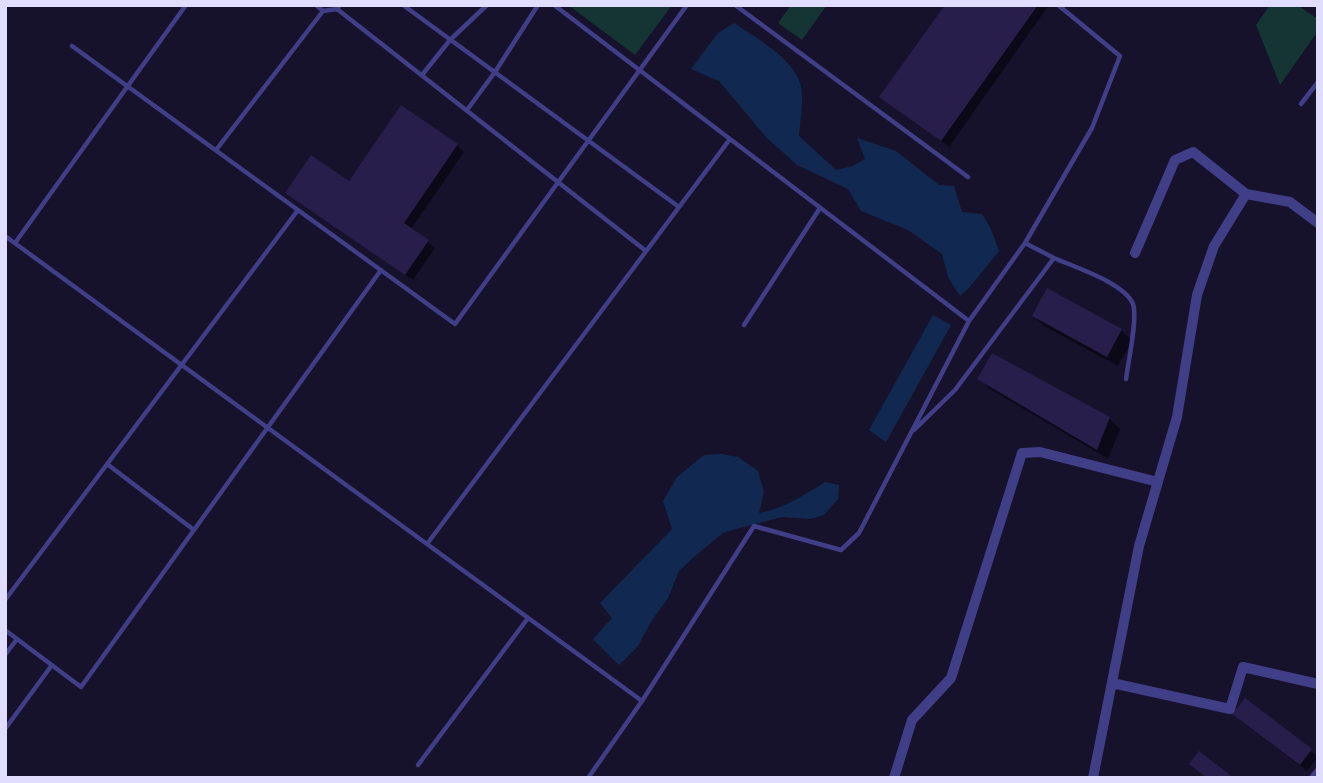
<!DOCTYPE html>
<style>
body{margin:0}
#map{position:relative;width:1323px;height:783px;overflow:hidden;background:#16122b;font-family:Ubuntu,sans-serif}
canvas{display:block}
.frame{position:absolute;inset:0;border:7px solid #e1ddfe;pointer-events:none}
</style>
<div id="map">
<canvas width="1323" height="783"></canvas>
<div class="frame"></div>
</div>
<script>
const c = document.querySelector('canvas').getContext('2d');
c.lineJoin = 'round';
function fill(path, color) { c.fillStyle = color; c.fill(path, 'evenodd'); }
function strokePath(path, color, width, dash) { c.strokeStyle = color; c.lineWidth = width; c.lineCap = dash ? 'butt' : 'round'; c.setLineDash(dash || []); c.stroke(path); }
const green = new Path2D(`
 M568,5H672L635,55Z
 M791,5H827L802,40L778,23Z
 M1270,5H1297L1318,19V31L1280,85L1256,25Z`);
const water = new Path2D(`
 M734,23C757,39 793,57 801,86C804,100 800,121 799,136L836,170L853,166L865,159L857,138L896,151L939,185L954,186L962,212L982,214L990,227L999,251L969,288L960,296L948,277L942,254L908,230L861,211L848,189L797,165L766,137L719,81L691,69L718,33Z
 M933,315L951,325L886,442L869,430Z
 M721,454L738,457L758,471L764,492L759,513C784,509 804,495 825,482L839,485L838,499L824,515L810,519L782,517L732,530L723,533L694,557L679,571L668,598L652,620L638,646L619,665L593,639L612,618L600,603L672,529L663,501L677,477L704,455Z`);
const shadow = new Path2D(`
 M947,5H1049L949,147L882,97Z
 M457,145L464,152L411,229L435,248L413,280L294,199L350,184Z
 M1047,290L1121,330L1132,341L1118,366L1044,326L1034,316Z
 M980,378L1109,418L1120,429L1108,459L990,389Z
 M1245,700L1318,757L1307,771L1241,721Z`);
const building = new Path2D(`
 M945,5H1038L941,141L879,97Z
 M401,105L458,144L404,223L429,240L405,275L285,193L311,155L349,181Z
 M1047,288L1122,329L1107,357L1032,316Z
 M992,353L1110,417L1097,450L977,379Z
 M1245,698L1312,749L1300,765L1232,714Z
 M1199,751L1234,778H1207L1189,764Z`);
const service = new Path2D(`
 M316,5L323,11
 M403,5L679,207
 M554,5L969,321
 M735,5L968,177
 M337,9L646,251
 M72,46L455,324L687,5
 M422,75L450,40L487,5
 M1301,104L1318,82
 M467,110L495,72L538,5
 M216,150L323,11L337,9L340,5
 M5,236L642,701
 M15,243L186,5
 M1054,258C1074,267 1125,283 1133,304C1138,318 1128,363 1126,379
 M744,325L820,208
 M914,430L955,390L1054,258L1025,243
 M107,464L194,530
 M427,544L730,139
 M5,600L298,210
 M5,630L81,687L381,270
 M5,655L17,639
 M5,729L52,665
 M418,765L528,618
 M588,778L642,701L754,526L841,550L859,533L969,321L1025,243L1092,128L1120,56L1058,5`);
const minor = new Path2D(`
 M1135,253L1175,160L1193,152L1246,194L1290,202L1318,223
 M1112,683L1230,709L1243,667L1318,684
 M894,778L912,720L951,678L1022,453L1040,452L1158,482
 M1093,778L1139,546L1177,417L1197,295L1214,246L1246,194
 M1314,778L1318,773`);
fill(green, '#153534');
fill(water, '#112950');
fill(shadow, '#0007');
fill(building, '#281e4b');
strokePath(service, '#413e88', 4.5);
strokePath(minor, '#413e88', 10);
</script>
